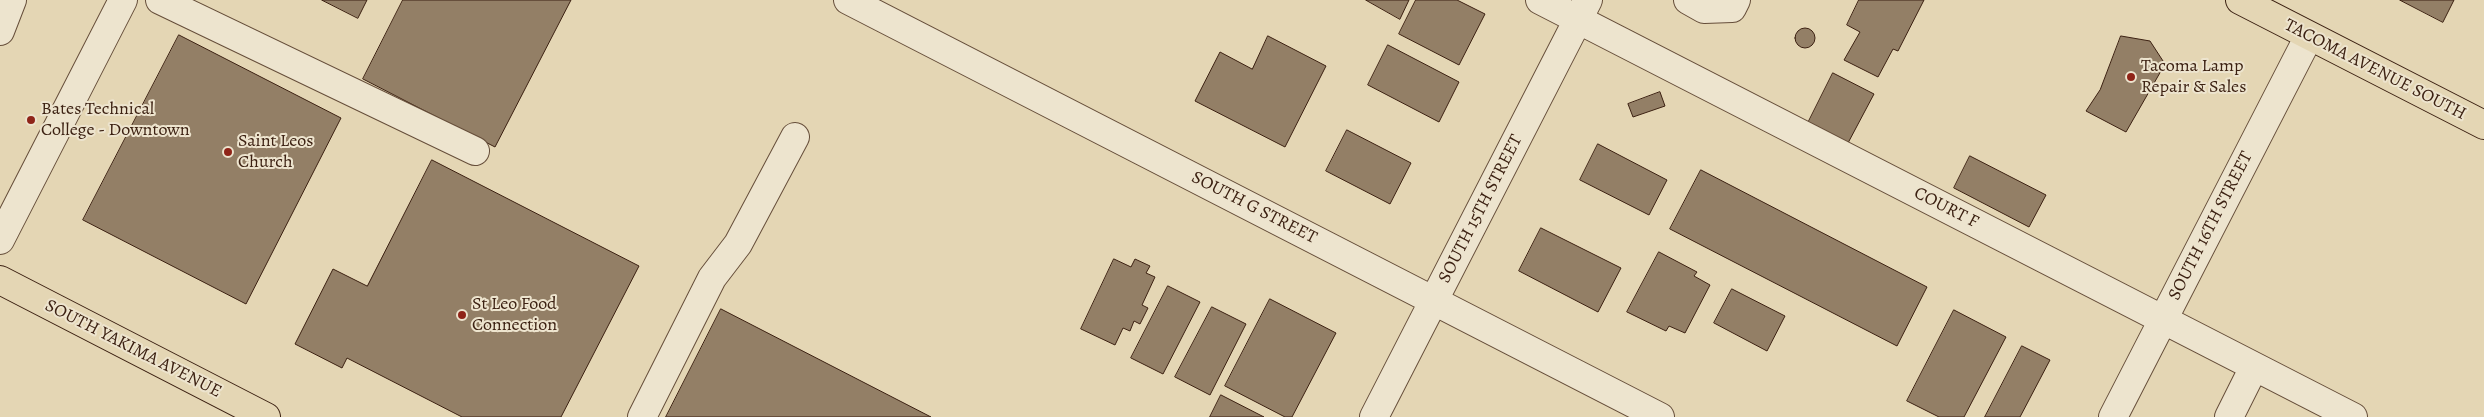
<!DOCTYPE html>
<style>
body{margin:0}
canvas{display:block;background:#e4d6b4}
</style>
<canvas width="2484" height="417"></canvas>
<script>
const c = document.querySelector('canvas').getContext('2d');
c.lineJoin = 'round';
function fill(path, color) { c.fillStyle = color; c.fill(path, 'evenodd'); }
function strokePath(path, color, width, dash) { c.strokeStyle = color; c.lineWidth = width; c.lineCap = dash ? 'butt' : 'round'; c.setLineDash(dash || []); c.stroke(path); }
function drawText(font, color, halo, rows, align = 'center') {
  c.font = font + ' Alegreya,serif'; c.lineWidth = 4; c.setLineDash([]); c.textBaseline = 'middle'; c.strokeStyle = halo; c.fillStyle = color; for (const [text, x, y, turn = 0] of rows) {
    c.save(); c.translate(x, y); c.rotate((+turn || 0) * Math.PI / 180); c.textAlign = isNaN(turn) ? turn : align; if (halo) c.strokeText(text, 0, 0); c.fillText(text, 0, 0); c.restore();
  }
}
const building = new Path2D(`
 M322,0H367L358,18Z
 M403,0H571L495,147L363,79Z
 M1366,0H1409L1400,19Z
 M1416,0H1457L1485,14L1459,65L1399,34Z
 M1859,0H1924L1898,51L1893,49L1878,77L1844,60L1860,32L1847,25Z
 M2400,0H2454L2443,22Z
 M1795 38a10 10 0 1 1 20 0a10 10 0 1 1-20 0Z
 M179,35L341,118L246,304L83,220Z
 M1268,36L1326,66L1285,147L1195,101L1220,52L1252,69Z
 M2121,36L2150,41L2165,64L2126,132L2086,111L2100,90Z
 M1388,45L1459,82L1439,122L1368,85Z
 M1833,73L1874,94L1848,143L1808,123Z
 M1660,92L1665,106L1633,117L1628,104Z
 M1347,130L1411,163L1390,204L1326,171Z
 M1598,144L1667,180L1649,215L1580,180Z
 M1970,156L2046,195L2029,227L1954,188Z
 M432,160L639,266L561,417H462L347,358L342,368L295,344L333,269L367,286Z
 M1701,170L1927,287L1897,346L1670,229Z
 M1541,228L1621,268L1598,312L1519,271Z
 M1659,252L1697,272L1694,276L1710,285L1685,333L1669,326L1666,331L1627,312Z
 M1114,259L1131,267L1135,259L1150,266L1146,273L1155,277L1142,305L1148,308L1140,324L1134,321L1130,331L1123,328L1115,345L1081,329Z
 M1168,286L1200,302L1163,374L1131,358Z
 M1732,289L1785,316L1767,351L1714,323Z
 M1270,299L1336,333L1292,417H1285L1225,386Z
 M1212,307L1246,324L1210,395L1175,377Z
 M721,309L931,417H666Z
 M1954,310L2006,337L1964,417H1939L1907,401Z
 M2022,346L2050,360L2020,417H1985Z
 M1221,395L1264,417H1210Z`);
const minor = new Path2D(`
 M160,0L475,151
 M848,0L1660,417
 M1540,0L2353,417
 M1688,0L1704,9L1732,8L1736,0
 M0,31L12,0
 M0,240L123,0
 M642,417L712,278L738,244L795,137
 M1374,417L1588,0
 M2113,417L2309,36
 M2229,417L2254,367`);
const major = new Path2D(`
 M2240,0L2484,125
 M0,280L266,417`);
const markers = [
 [2131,77,5,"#8f2418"],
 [31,120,5,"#8f2418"],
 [228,152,5,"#8f2418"],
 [462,315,5,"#8f2418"]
];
const poiNames = [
 ["Tacoma Lamp",2141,67],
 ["Repair & Sales",2141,88],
 ["Bates Technical",41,110],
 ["College - Downtown",41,131],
 ["Saint Leos",238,142],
 ["Church",238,163],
 ["St Leo Food",472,305],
 ["Connection",472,326]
];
const streetNames = [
 ["TACOMA AVENUE SOUTH",2375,70,27],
 ["SOUTH G STREET",1254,208,27],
 ["COURT F",1946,208,27],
 ["SOUTH 15TH STREET",1481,209,-63],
 ["SOUTH 16TH STREET",2211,226,-63],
 ["SOUTH YAKIMA AVENUE",133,349,27]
];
fill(building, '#937f66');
strokePath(building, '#3c2112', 1);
strokePath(minor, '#664e3a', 30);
strokePath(major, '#3c2112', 30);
strokePath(minor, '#ede4ce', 28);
strokePath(major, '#e4d6b4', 28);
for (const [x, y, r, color] of markers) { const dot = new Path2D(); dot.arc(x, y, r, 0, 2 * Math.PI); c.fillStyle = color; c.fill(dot); strokePath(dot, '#ede4ce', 2); }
drawText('18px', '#3c2112', '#ede4ce', poiNames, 'left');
drawText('18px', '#3c2112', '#ede4ce', streetNames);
</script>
